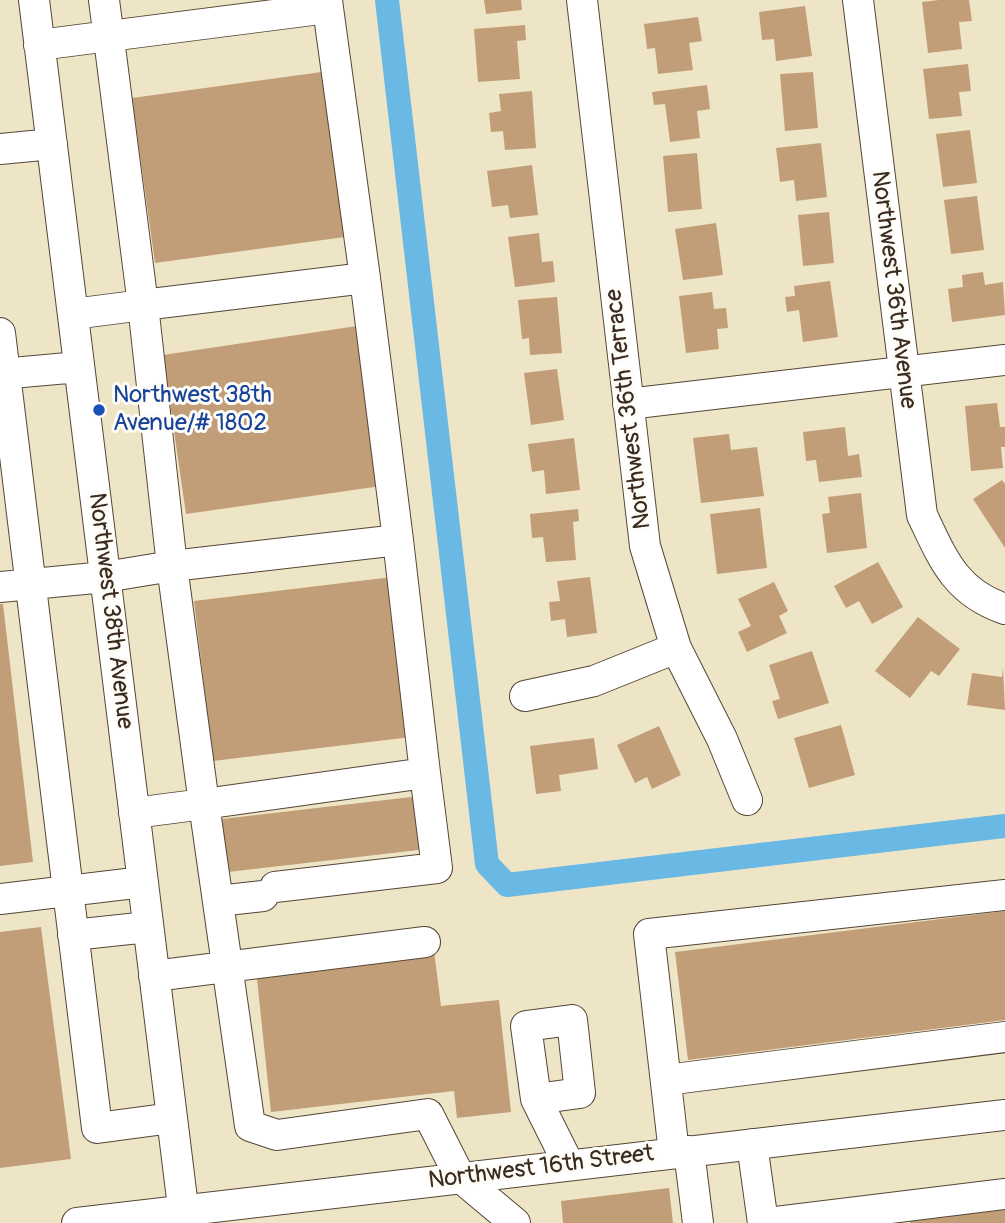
<!DOCTYPE html>
<style>
body{margin:0}
canvas{display:block;background:#eee5c7}
</style>
<canvas width="1005" height="1223"></canvas>
<script>
const c = document.querySelector('canvas').getContext('2d');
c.lineJoin = 'round';
function strokePath(path, color, width, dash) { c.strokeStyle = color; c.lineWidth = width; c.lineCap = dash ? 'butt' : 'round'; c.setLineDash(dash || []); c.stroke(path); }
function fill(path, color) { c.fillStyle = color; c.fill(path, 'evenodd'); }
function drawText(font, color, halo, rows, align = 'center') {
  c.font = font + ' Pangolin,sans-serif'; c.lineWidth = 6; c.setLineDash([]); c.textBaseline = 'middle'; c.strokeStyle = halo; c.fillStyle = color; for (const [text, x, y, turn = 0] of rows) {
    c.save(); c.translate(x, y); c.rotate((+turn || 0) * Math.PI / 180); c.textAlign = isNaN(turn) ? turn : align; if (halo) c.strokeText(text, 0, 0); c.fillText(text, 0, 0); c.restore();
  }
}
const canal = new Path2D(`
 M387,0L487,864L507,885L1005,826`);
const building = new Path2D(`
 M484,0H521L522,10L486,14Z
 M939,0H969L972,21L959,22L962,49L928,53L922,2Z
 M805,6L812,56L776,61L774,39L762,40L759,12Z
 M698,17L702,41L689,43L693,70L658,74L655,48L647,49L644,24Z
 M525,25L526,40L517,41L520,79L478,82L474,29Z
 M968,64L971,91L959,92L962,116L929,119L923,69Z
 M329,71L352,236L155,263L132,98Z
 M813,72L818,128L785,131L780,74Z
 M707,85L710,109L697,111L700,138L670,142L665,104L654,105L652,92Z
 M532,91L536,148L505,150L503,131L491,132L489,113L501,111L499,94Z
 M970,130L977,183L943,187L936,134Z
 M821,143L827,197L796,201L794,180L780,182L776,148Z
 M697,153L702,209L668,212L663,156Z
 M532,165L538,215L510,218L508,205L492,207L487,171Z
 M977,196L984,250L951,254L944,200Z
 M829,212L834,263L803,266L798,215Z
 M716,223L723,275L683,280L675,229Z
 M539,233L542,262L553,261L555,282L515,287L508,237Z
 M983,272L985,285L1003,282L1005,315L952,322L948,289L963,287L962,275Z
 M830,281L838,337L803,342L799,310L787,312L785,297L795,296L794,286Z
 M712,292L714,309L726,308L728,328L717,329L719,349L686,353L679,296Z
 M557,297L562,353L530,355L529,338L522,339L518,300Z
 M357,326L381,486L186,514L163,355Z
 M557,369L564,420L531,425L524,373Z
 M997,403L1000,427H1005V447H1001L1003,468L971,471L965,406Z
 M845,427L848,456L859,454L862,477L819,482L816,460L806,461L803,432Z
 M729,434L731,450L757,447L764,496L701,503L693,438Z
 M574,438L580,490L546,494L544,470L532,472L528,444Z
 M1002,480L1005,484V548L973,499Z
 M861,493L867,548L827,553L822,514L830,513L828,497Z
 M760,508L767,568L717,574L710,514Z
 M578,509L579,521L573,522L576,560L546,562L543,537L532,538L530,514Z
 M878,562L903,607L872,624L859,601L846,608L834,586Z
 M392,577L411,737L213,761L194,601Z
 M590,577L597,633L567,637L565,619L551,621L549,602L560,601L557,581Z
 M774,582L788,611L779,616L787,633L747,652L738,632L751,626L738,599Z
 M0,604H3L33,862L0,866Z
 M918,617L960,649L939,676L931,671L910,698L875,671Z
 M812,651L829,703L778,719L772,701L780,699L769,665Z
 M1003,668L1005,710L967,705L972,673L1002,677Z
 M841,725L855,775L809,788L794,738Z
 M659,726L681,775L652,789L647,777L635,783L617,745Z
 M594,738L598,769L559,775L561,791L536,794L530,746Z
 M420,796L427,849L228,872L222,819Z
 M1005,911V1020L688,1060L675,952Z
 M41,927L71,1159L0,1168V932Z
 M434,951L441,1006L499,1000L511,1112L457,1118L454,1091L271,1112L256,970Z
 M669,1188L673,1223H563L561,1201Z
 M1005,1209V1223H910V1221Z`);
const minor = new Path2D(`
 M34,0L185,1223
 M104,0L143,305L365,278L328,8
 M582,0L645,546L676,648L722,739L747,800
 M858,0L922,515C943,559 955,592 1005,609
 M39,45L328,8L327,0
 M0,149L52,144
 M365,278L398,540L172,566L204,804L425,773L398,540
 M0,333L97,1128L172,1118
 M0,374L79,367
 M628,404L1005,360
 M0,587L105,577L172,566L143,305L73,314
 M525,696L594,681L676,648
 M134,813L204,804L250,1126L277,1135L428,1114L460,1177L515,1223
 M275,887L437,868L425,773
 M0,899L143,882
 M218,901L263,896
 M73,935L148,927
 M154,976L425,942
 M666,1080L1005,1037
 M536,1099L580,1093L572,1020L526,1026L536,1099L569,1165
 M752,1144L763,1223
 M689,1151L698,1223
 M674,1153L649,934L1005,895
 M77,1223L1005,1115
 M768,1223L1005,1194`);
const markers = [
 [99,410,7,"#1a4fb4"]
];
const streetNames = [
 ["Northwest 36th Avenue",893,290,83],
 ["Northwest 36th Terrace",629,409,-97],
 ["Northwest 38th Avenue",110,611,83],
 ["Northwest 16th Street",541,1168,-7]
];
const transitNames = [
 ["Northwest 38th",113,396],
 ["Avenue/# 1802",113,424]
];
strokePath(canal, '#6ab9e5', 24);
fill(building, '#c19e77');
strokePath(minor, '#564637', 32);
strokePath(minor, '#fff', 30);
for (const [x, y, r, color] of markers) { const dot = new Path2D(); dot.arc(x, y, r, 0, 2 * Math.PI); c.fillStyle = color; c.fill(dot); strokePath(dot, '#fdfcf7', 2.5); }
drawText('24px', '#3b2a1e', '#fdfcf7', streetNames);
drawText('24px', '#164399', '#fdfcf7', transitNames, 'left');
</script>
